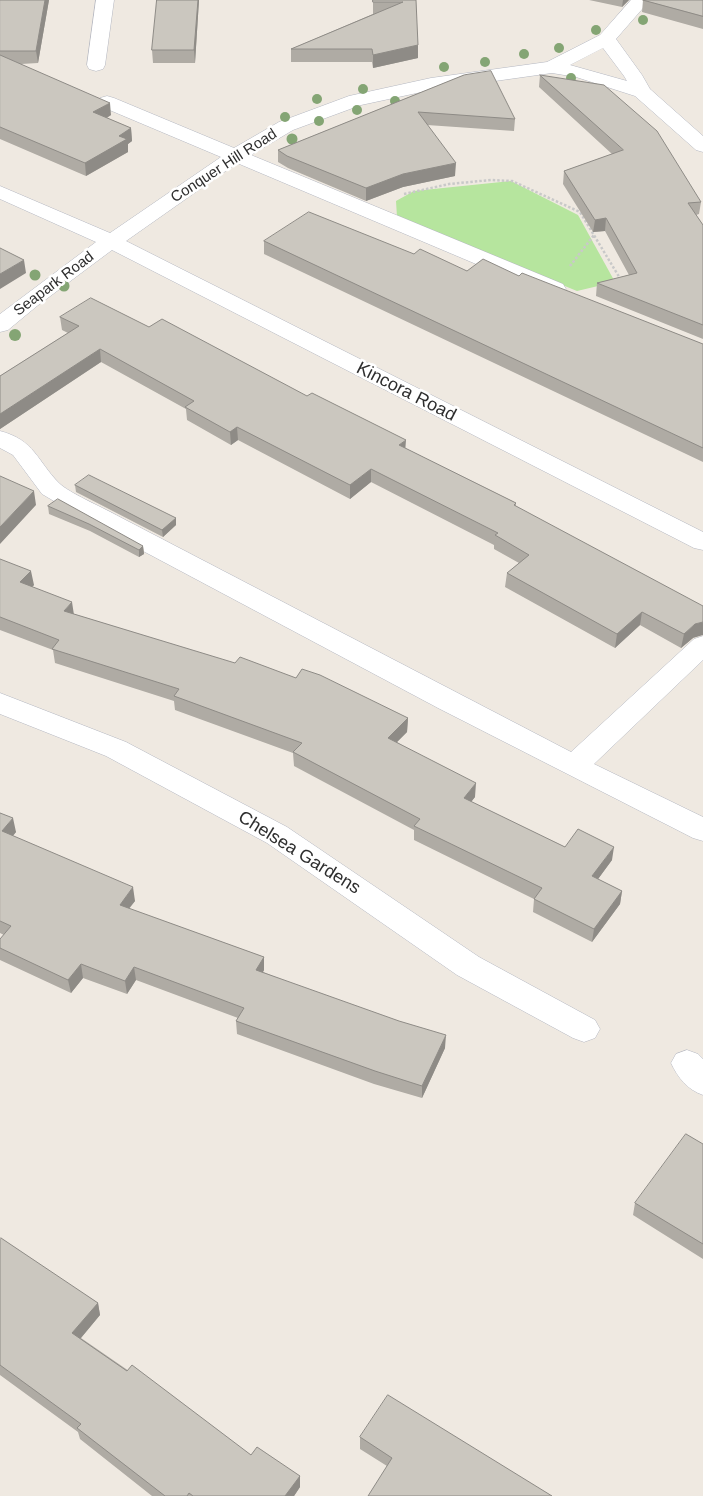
<!DOCTYPE html>
<style>
body{margin:0}
canvas{display:block;background:#efe9e1}
</style>
<canvas width="703" height="1496"></canvas>
<script>
const c = document.querySelector('canvas').getContext('2d');
c.lineJoin = 'round';
function fill(path, color) { c.fillStyle = color; c.fill(path, 'evenodd'); }
function strokePath(path, color, width, dash) { c.strokeStyle = color; c.lineWidth = width; c.lineCap = dash ? 'butt' : 'round'; c.setLineDash(dash || []); c.stroke(path); }
function drawText(font, color, halo, rows, align = 'center') {
  c.font = font + ' Arial,sans-serif'; c.lineWidth = 5; c.setLineDash([]); c.textBaseline = 'middle'; c.strokeStyle = halo; c.fillStyle = color; for (const [text, x, y, turn = 0] of rows) {
    c.save(); c.translate(x, y); c.rotate((+turn || 0) * Math.PI / 180); c.textAlign = isNaN(turn) ? turn : align; if (halo) c.strokeText(text, 0, 0); c.fillText(text, 0, 0); c.restore();
  }
}
const green = new Path2D(`
 M511,181L578,215L615,282L577,291L397,217L396,201L414,191Z`);
const path = new Path2D(`
 M404,194L449,184L491,180L512,181L580,212L621,280
 M570,266L594,235`);
const minor = new Path2D(`
 M96,0H114L105,65L103,69L96,71L89,69L87,65Z
 M631,0H650L616,39L642,75L650,89L703,136V152L696,150L635,96L576,77L552,73L431,90L361,105L293,130L251,155L563,284L566,289L563,294L555,295L547,294L237,163L126,241L703,532V550L694,548L112,250L37,306L8,330L0,332V314L96,242L0,199V186L110,233L221,157L100,106L97,102L100,98L107,96L114,98L234,148L279,122L349,96L431,78L547,62L600,35ZM603,48L624,76L627,81L570,65Z
 M0,431C35,440 37,461 59,483C69,493 102,507 116,515L571,752L694,639L703,636V660L594,764L703,817V841L693,838L438,708L98,527L42,494L13,455L0,448Z
 M0,693L126,742L287,827L479,957L595,1020L600,1029L595,1038L584,1042L573,1038L457,975L267,843L106,756L0,714Z
 M687,1050L698,1054L703,1059V1095C688,1090 678,1078 671,1063L676,1054Z`);
const trees = [
 [643,20,5],
 [596,30,5],
 [559,48,5],
 [524,54,5],
 [485,62,5],
 [444,67,5],
 [571,78,5],
 [363,89,5],
 [317,99,5],
 [395,101,5],
 [357,110,5],
 [285,117,5],
 [319,121,5],
 [292,139,5.5],
 [35,275,5.5],
 [64,286,5.5],
 [15,335,6]
];
const wall = new Path2D(`
 M0,0H49L38,63L21,64L111,115L107,118L131,128L132,141L128,144V152L86,176L0,139Z
 M157,0H199L195,63H153L152,50Z
 M373,0H416L418,58L373,68L372,62H291V49L373,14Z
 M589,0H629L622,7Z
 M643,0H703V29L642,12Z
 M464,75L515,119L514,131L427,125L455,176L403,187L366,201L288,168L278,162V150Z
 M540,75L701,202L699,214L696,215L703,225V339L596,296L597,283L629,275L605,231L593,232L563,184L564,171L612,154L539,87Z
 M264,241L414,254L467,271L519,276L703,344V462L264,254Z
 M60,317L149,327L405,448L516,503V506L693,638L681,648L640,625L615,648L505,587L507,573L519,563L494,549V545L371,482L350,499L238,440L231,445L187,420L186,409L101,362L0,429V376L68,333L62,330Z
 M75,485L176,518V525L163,537L76,492Z
 M48,506L143,546L144,554L139,557L90,531L49,514Z
 M0,559L34,585L32,587L74,614L408,718L407,732L397,742L475,797L471,802L565,847L612,860L598,879L622,891L620,904L592,942L533,912L534,899L414,840V830L294,766L293,753L175,710L174,701L55,663L53,650L0,630Z
 M0,813L16,832L13,836L135,901L129,909L264,957V970L263,972L445,1048L422,1098L374,1084L237,1034L236,1021L238,1018L136,980L127,994L83,978L71,993L0,960V939L4,935L0,933Z
 M703,1144V1259L633,1215L635,1203Z
 M0,1239L98,1303L100,1315L81,1338L251,1455L300,1476V1487L294,1496H152L80,1439L78,1432L0,1375Z
 M360,1437L552,1496L387,1466L360,1449Z`);
const shadedWall = new Path2D(`
 M45,0H49L38,63L36,51Z
 M198,0H199L195,63L194,50Z
 M623,0H629L622,7Z
 M418,45V58L373,68V55Z
 M110,103L111,115L94,125L93,112Z
 M131,128L132,141L128,144V152L86,176L85,163L119,136Z
 M456,163L455,176L403,187L366,201V188L403,174Z
 M606,218L605,231L593,232L595,220Z
 M24,260L26,273L0,289V274Z
 M100,349L101,362L0,429V414Z
 M237,427L238,440L231,445L230,432Z
 M406,440L405,453L399,445Z
 M371,469V482L350,499V485Z
 M34,491L36,505L0,544V527Z
 M176,518V525L163,537L162,530Z
 M143,546L144,554L139,557V550Z
 M31,571L34,585L23,596L20,582Z
 M72,602L74,615L64,611Z
 M642,612L640,625L615,648L617,634Z
 M703,622V635L693,638L681,648L684,634L695,624Z
 M408,718L407,732L388,751V738Z
 M476,783L475,797L463,812L464,798Z
 M13,818L16,832L5,845L2,831Z
 M614,847L612,860L590,890L592,876Z
 M133,887L135,901L121,918L120,905Z
 M622,891L620,904L592,942L594,929Z
 M264,957V970L257,983L256,970Z
 M81,964L83,978L71,993L68,980Z
 M134,967L136,980L127,994L125,981Z
 M446,1035L445,1048L422,1098V1086Z
 M98,1303L100,1315L75,1345L72,1333Z
 M300,1476V1487L294,1496H285Z`);
const building = new Path2D(`
 M0,0H45L36,51H0Z
 M157,0H198L194,50H152Z
 M373,0H416L418,45L373,55L372,49H291L403,2H373Z
 M643,0H703V16Z
 M0,55L110,103L93,112L131,128L119,136L127,139L85,163L0,127Z
 M491,71L515,119L418,112L456,163L403,174L366,188L287,156L278,150L464,75Z
 M540,75L604,85L657,131L701,202L688,203L703,225V325L597,283L637,273L606,218L595,220L564,171L623,150Z
 M309,212L414,254L420,249L467,271L483,259L519,276L522,273L703,344V448L264,241Z
 M0,248L24,260L0,274Z
 M91,298L149,327L162,319L307,396L312,393L406,440L399,445L516,503L514,505L703,606V622L695,624L684,634L642,612L617,634L507,573L529,555L495,535L498,533L371,469L350,485L237,427L230,432L185,407L194,401L100,349L0,414V376L79,326L60,317Z
 M89,475L176,518L162,530L75,485Z
 M0,476L34,491L0,527Z
 M58,499L143,546L139,550L89,524L48,506Z
 M0,559L31,571L20,582L72,602L64,611L235,663L240,657L296,678L302,669L320,675L408,718L388,738L476,783L464,798L565,847L578,829L614,847L592,876L622,891L594,929L534,899L542,888L414,826L420,819L293,752L302,743L174,696L179,689L52,649L59,640L0,617Z
 M0,813L13,818L2,831L133,887L120,905L264,957L256,970L399,1021L446,1035L422,1086L375,1071L236,1021L244,1008L134,967L125,981L81,964L68,980L0,948V939L11,926L0,921Z
 M686,1134L703,1144V1244L635,1203Z
 M1,1238L98,1303L72,1333L127,1371L132,1365L251,1455L257,1447L300,1476L285,1496H193L189,1493L187,1496H165L77,1428L81,1424L0,1365V1239Z
 M388,1395L552,1496H368L392,1458L360,1437Z`);
const farStreetnames = [
 ["Conquer Hill Road",224,166,-33],
 ["Seapark Road",54,284,-37]
];
const streetNames = [
 ["Kincora Road",406,392,27],
 ["Chelsea Gardens",299,853,32]
];
fill(green, '#b6e59e');
strokePath(minor, '#b4b7c1', 1);
strokePath(path, '#c9c9c9', 2.5, [2.5, 2]);
fill(minor, '#fff');
c.fillStyle = '#84a574';
for (const [x, y, r] of trees) { c.beginPath(); c.arc(x, y, r, 0, 2 * Math.PI); c.fill(); }
fill(wall, '#afaba4');
fill(shadedWall, '#8e8b86');
fill(building, '#cbc7bf');
strokePath(building, '#8e8b86', 1);
drawText('15px', '#2e2e2e', '#fff', farStreetnames);
drawText('18px', '#2e2e2e', '#fff', streetNames);
</script>
